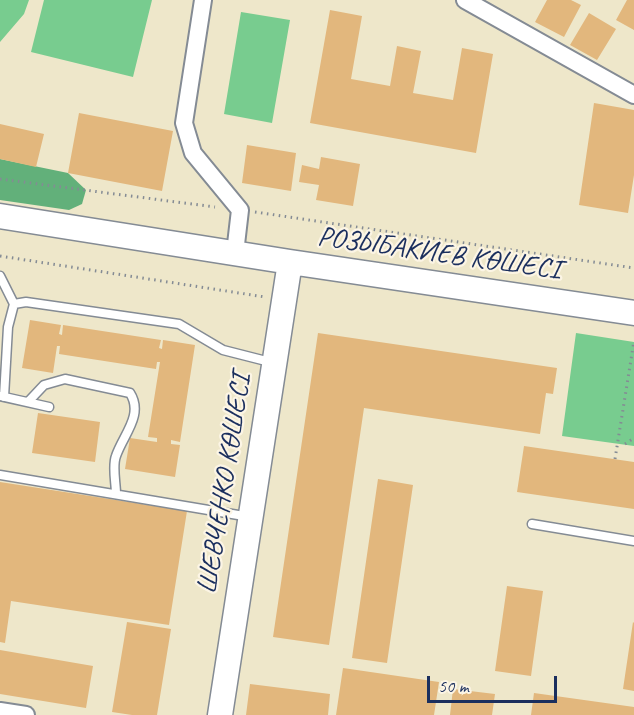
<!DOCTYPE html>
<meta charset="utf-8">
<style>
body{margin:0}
#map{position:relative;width:634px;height:715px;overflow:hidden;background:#eee7ca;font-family:Caveat,sans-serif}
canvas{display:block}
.scale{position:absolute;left:427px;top:676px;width:130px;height:27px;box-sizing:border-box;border:3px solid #1b2f5e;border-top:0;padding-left:8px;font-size:18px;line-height:21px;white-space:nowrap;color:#1b2f5e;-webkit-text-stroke:4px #fcf5e5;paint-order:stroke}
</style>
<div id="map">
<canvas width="634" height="715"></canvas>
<div class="scale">50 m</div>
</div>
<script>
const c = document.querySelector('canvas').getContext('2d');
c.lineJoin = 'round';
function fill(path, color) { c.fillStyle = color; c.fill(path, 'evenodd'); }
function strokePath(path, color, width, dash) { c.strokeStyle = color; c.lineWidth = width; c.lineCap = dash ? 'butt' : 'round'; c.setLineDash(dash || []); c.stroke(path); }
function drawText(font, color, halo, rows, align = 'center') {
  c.font = font + ' Caveat,sans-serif'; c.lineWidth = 4.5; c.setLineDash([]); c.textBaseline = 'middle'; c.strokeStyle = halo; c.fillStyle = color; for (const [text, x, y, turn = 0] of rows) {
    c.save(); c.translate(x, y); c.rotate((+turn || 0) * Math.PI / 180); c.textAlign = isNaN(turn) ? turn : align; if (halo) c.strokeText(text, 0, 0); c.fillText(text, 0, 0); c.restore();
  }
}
const green = new Path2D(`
 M0,0H29L24,14L0,42Z
 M44,0H152L133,77L31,52Z
 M241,12L290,20L272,123L224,114Z
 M576,333L634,342V446L562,436Z`);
const forest = new Path2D(`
 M0,159L68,173L86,190L82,204L69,210L0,200Z`);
const building = new Path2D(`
 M547,0H571L581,5L564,37L535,22Z
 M627,0H634V30L616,20Z
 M330,10L362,16L351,79L390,86L397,46L421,51L413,93L453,100L462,48L493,54L476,153L310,123Z
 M589,13L616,29L597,60L570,45Z
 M594,103L634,110V175L628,213L579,205Z
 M79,113L173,131L162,191L68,173Z
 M0,124L44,134L36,167L0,159Z
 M247,145L296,153L291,191L242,183Z
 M321,157L360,164L353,206L316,200L319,185L299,182L302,165L319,169Z
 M30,320L61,325L59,334L62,335L63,325L161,340L159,348L162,349L163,340L195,345L180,442L171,440V444L180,445L175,477L125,469L130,438L157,442V438L148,437L160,362H157L156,369L59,354L60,346H57L53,373L22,368Z
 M318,333L557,368L553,394L546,393L540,434L364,408L329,645L273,637Z
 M38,413L100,422L95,462L32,453Z
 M524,446L634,462V509L517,492Z
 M378,479L413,485L387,663L352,658Z
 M0,482L187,511L169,625L11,601L5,643L0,642Z
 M507,586L543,591L531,676L495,671Z
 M127,622L171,629L157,715H132L112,712Z
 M633,622L634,623V691L623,689Z
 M0,650L93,666L86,708L0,694Z
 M343,668L439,682L434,715H336Z
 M250,684L330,694L328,715H246Z
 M453,689L495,694L492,715H450Z
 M534,693L634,707V715H531Z`);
const path = new Path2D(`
 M0,179L215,207
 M255,212L634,268
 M0,256L265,297
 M625,444L634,438
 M615,459L634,341`);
const lane = new Path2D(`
 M0,276L14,304
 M0,396L49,407
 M4,397L8,327L14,304L26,302L179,324L223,350L274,363
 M28,402L44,385L65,379L130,393C144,415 123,435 116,456C112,466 116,483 116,494
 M0,475L250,517
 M532,524L634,541`);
const street = new Path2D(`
 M203,0L184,123L193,153L240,210L235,253
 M465,0L634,95
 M0,711L26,715`);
const secondary = new Path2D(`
 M0,216L290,262L634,313
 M220,715L290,262`);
const streetNames = [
 ["РОЗЫБАКИЕВ КӨШЕСІ",439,254,8],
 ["ШЕВЧЕНКО КӨШЕСІ",225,484,-81]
];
fill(green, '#78cc8f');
fill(forest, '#62b07a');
fill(building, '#e2b77d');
strokePath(lane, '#848b94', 11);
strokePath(street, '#848b94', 20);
strokePath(secondary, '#848b94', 27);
strokePath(path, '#848b94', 3, [1.5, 4.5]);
strokePath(lane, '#fff', 8);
strokePath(street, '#fff', 16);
strokePath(secondary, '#fff', 24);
drawText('28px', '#1b2f5e', '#fcf5e5', streetNames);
</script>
